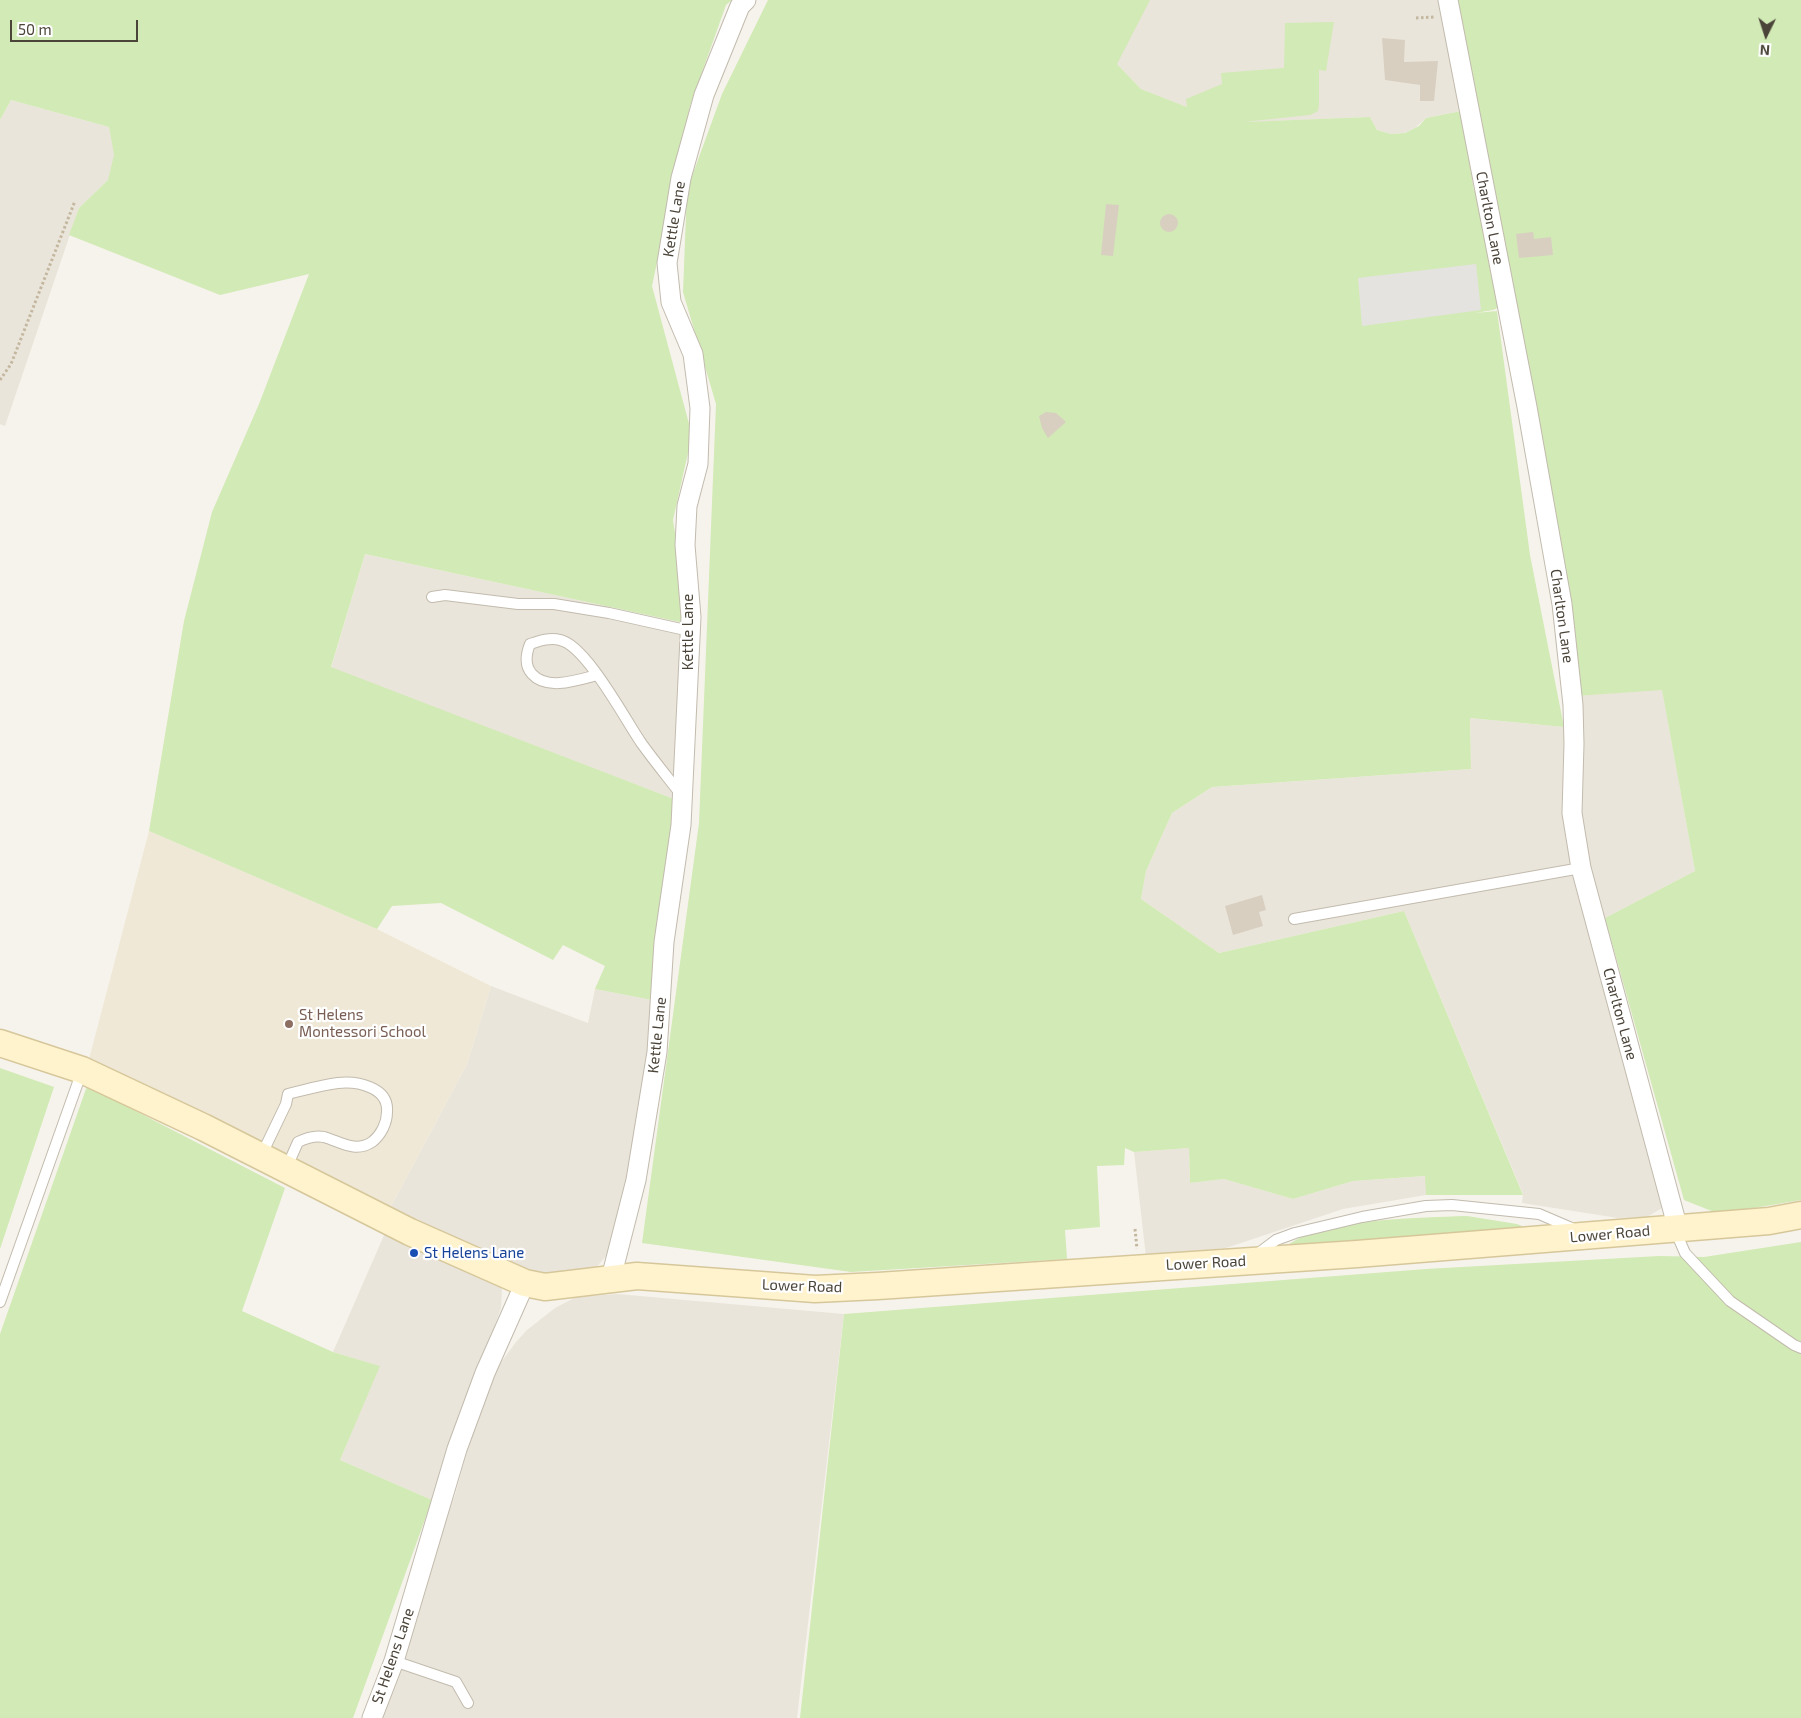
<!DOCTYPE html>
<style>
body{margin:0}
#map{position:relative;width:1801px;height:1718px;overflow:hidden;background:#f6f3ec;font-family:"Exo 2",sans-serif}
canvas{display:block}
.north{position:absolute;left:1741px;top:10px;width:50px;height:50px;-webkit-text-stroke:4px #fff;paint-order:stroke;rotate:184deg;font-size:14px;font-weight:700;line-height:20px;text-align:center;color:#4b4439}
.north::after{content:'';display:block;margin:auto;width:18px;height:22px;background:#4b4439;clip-path:polygon(50% 0,100% 100%,50% 72%,0 100%)}
.scale{position:absolute;left:10px;top:20px;width:128px;height:22px;box-sizing:border-box;border:2px solid #4b4439;border-top:0;padding-left:6px;font-size:15px;line-height:18px;white-space:nowrap;color:#4b4439;-webkit-text-stroke:4px #fff;paint-order:stroke}
</style>
<div id="map">
<canvas width="1801" height="1718"></canvas>
<div class="north">N</div>
<div class="scale">50 m</div>
</div>
<script>
const c = document.querySelector('canvas').getContext('2d');
c.lineJoin = 'round';
function fill(path, color) { c.fillStyle = color; c.fill(path, 'evenodd'); }
function strokePath(path, color, width, dash) { c.strokeStyle = color; c.lineWidth = width; c.lineCap = dash ? 'butt' : 'round'; c.setLineDash(dash || []); c.stroke(path); }
function drawText(font, color, halo, rows, align = 'center') {
  c.font = font + ' "Exo 2",sans-serif'; c.lineWidth = 4.5; c.setLineDash([]); c.textBaseline = 'middle'; c.strokeStyle = halo; c.fillStyle = color; for (const [text, x, y, turn = 0] of rows) {
    c.save(); c.translate(x, y); c.rotate((+turn || 0) * Math.PI / 180); c.textAlign = isNaN(turn) ? turn : align; if (halo) c.strokeText(text, 0, 0); c.fillText(text, 0, 0); c.restore();
  }
}
const residential = new Path2D(`
 M1043,0H1441L1461,111L1426,118L1415,128L1404,133L1391,134L1377,130L1370,117L1227,123L1141,89L1117,64Z
 M11,100L109,127L115,159L108,180L79,208L5,426L0,424V120Z
 M365,554L689,624L674,799L331,668Z
 M1662,689L1695,871L1605,918L1591,935L1664,1207L1647,1217L1618,1218L1522,1203L1523,1194L1404,911L1219,953L1141,899L1146,871L1172,813L1212,787L1471,769L1470,718L1564,727L1577,696Z
 M491,986L588,1023L595,989L652,1000L650,1066L628,1192L608,1254L592,1272L543,1278L388,1212L467,1064Z
 M1189,1148L1190,1183L1224,1179L1293,1199L1353,1181L1426,1176V1195L1343,1209L1226,1248L1146,1257L1134,1152Z
 M385,1233L490,1278L502,1289L501,1308L432,1500L340,1460L379,1366L333,1352Z
 M617,1294L844,1314L797,1718H375L427,1567L455,1495L482,1398L499,1365L516,1342L527,1330L555,1308L576,1297Z`);
const education = new Path2D(`
 M149,831L377,929L491,986L467,1064L388,1212L88,1063Z`);
const green = new Path2D(`
 M0,0H732L726,5L690,106L652,286L692,435L673,520L689,624L365,554L331,667L674,799L652,1000L595,989L605,966L563,945L553,960L441,903L392,906L377,929L149,831L184,621L212,512L259,404L309,274L220,295L69,235L79,208L108,180L114,155L109,127L11,100L0,120Z
 M768,0H1150L1117,64L1141,89L1187,107L1186,99L1222,84L1221,73L1284,68L1285,23L1334,22L1326,71L1319,70V105L1318,111L1310,115L1243,122L1370,117L1377,130L1391,134L1405,133L1419,126L1426,118L1461,111L1474,191L1493,186L1458,0H1801V1200L1719,1214L1684,1200L1605,918L1695,871L1662,690L1577,696L1515,300L1493,310L1475,313L1497,311L1530,555L1564,727L1470,718L1471,769L1212,787L1172,813L1146,871L1141,899L1219,953L1404,911L1523,1195H1426L1425,1176L1353,1181L1293,1199L1224,1179L1190,1183L1189,1148L1134,1152L1125,1148L1124,1165L1097,1166L1100,1227L1065,1230L1067,1259L851,1272L642,1243L699,823L716,404L683,292L687,190L722,94Z
 M0,1068L54,1087L0,1249Z
 M87,1086L285,1188L242,1311L333,1352L380,1366L340,1460L432,1500L353,1718H0V1334Z
 M1467,1216L1517,1224L1540,1233L1281,1249C1288,1245 1296,1239 1304,1236C1356,1218 1413,1218 1467,1216Z
 M1801,1242V1718H800L844,1314L1426,1269L1659,1256L1704,1257Z`);
const parking = new Path2D(`
 M1476,264L1481,310L1362,326L1358,278Z`);
const building = new Path2D(`
 M1382,38L1405,40L1404,62L1438,61L1434,101H1420V85L1385,80Z
 M1106,204L1119,205L1113,256L1101,255Z
 M1160 223a9 9 0 1 1 18 0a9 9 0 1 1-18 0Z
 M1533,232L1534,239L1551,237L1553,255L1519,258L1516,234Z
 M1046,412L1056,413L1066,422L1048,438L1042,428L1039,416Z
 M1262,895L1266,910L1259,912L1263,926L1233,935L1225,906Z`);
const path = new Path2D(`
 M1416,18L1435,17
 M0,380L11,364L75,201
 M1135,1229L1137,1249`);
const lane = new Path2D(`
 M432,597L445,595L518,604H554L609,613L690,631
 M597,675C578,680 547,691 532,674C524,665 526,654 530,644C539,641 550,637 560,640C586,645 626,721 642,744C655,762 669,779 682,796
 M1294,919L1581,868
 M261,1156L286,1104L288,1094C305,1090 321,1085 338,1083C357,1081 389,1087 387,1112C387,1123 381,1135 372,1142C355,1153 341,1142 324,1137C315,1135 306,1138 298,1142L286,1169
 M1675,1230L1685,1253L1730,1301L1794,1345L1801,1348
 M1256,1255L1276,1240L1295,1233L1362,1217L1426,1206L1452,1205L1539,1214L1574,1229
 M0,1302L82,1071
 M394,1661L456,1682L468,1703`);
const street = new Path2D(`
 M1448,0L1527,407L1562,604L1573,705L1574,744L1572,813L1581,868L1678,1229
 M611,1278L636,1180L657,1052L664,942L681,825L691,617L685,545L687,506L698,464L700,408L693,354L671,302L667,263L681,178L704,95L740,6L746,0
 M372,1718L394,1661L457,1449L485,1373L525,1283`);
const secondary = new Path2D(`
 M0,1043L82,1070L203,1127L410,1232L525,1283L545,1287L637,1276L815,1289L878,1286L1357,1254L1769,1221L1801,1215`);
const markers = [
 [289,1024,5,"#8d6e63"],
 [414,1253,5,"#1a4fb4"]
];
const streetNames = [
 ["Charlton Lane",1490,218,79],
 ["Kettle Lane",674,219,-81],
 ["Charlton Lane",1562,616,82],
 ["Kettle Lane",688,632,-90],
 ["Charlton Lane",1620,1014,75],
 ["Kettle Lane",657,1035,-84],
 ["Lower Road",1610,1234,-5],
 ["Lower Road",1206,1263,-3],
 ["Lower Road",802,1286,2],
 ["St Helens Lane",393,1656,-71]
];
const educationNames = [
 ["St Helens",299,1015],
 ["Montessori School",299,1032]
];
const transitNames = [
 ["St Helens Lane",424,1253]
];
fill(residential, '#eae5da');
fill(education, '#efe8d6');
fill(green, '#d2eab5');
fill(parking, '#e5e3e0');
fill(building, '#d8cfc1');
strokePath(lane, '#c2bbae', 12);
strokePath(street, '#c2bbae', 21);
strokePath(secondary, '#d6c79b', 29);
strokePath(path, '#c4b79f', 3, [2.5, 2.5]);
strokePath(lane, '#fff', 10);
strokePath(street, '#fff', 19);
strokePath(secondary, '#fff3cd', 26);
for (const [x, y, r, color] of markers) { const dot = new Path2D(); dot.arc(x, y, r, 0, 2 * Math.PI); c.fillStyle = color; c.fill(dot); strokePath(dot, '#fff', 2); }
drawText('15px', '#4b4439', '#fff', streetNames);
drawText('15px', '#785e54', '#fff', educationNames, 'left');
drawText('15px', '#164399', '#fff', transitNames, 'left');
</script>
